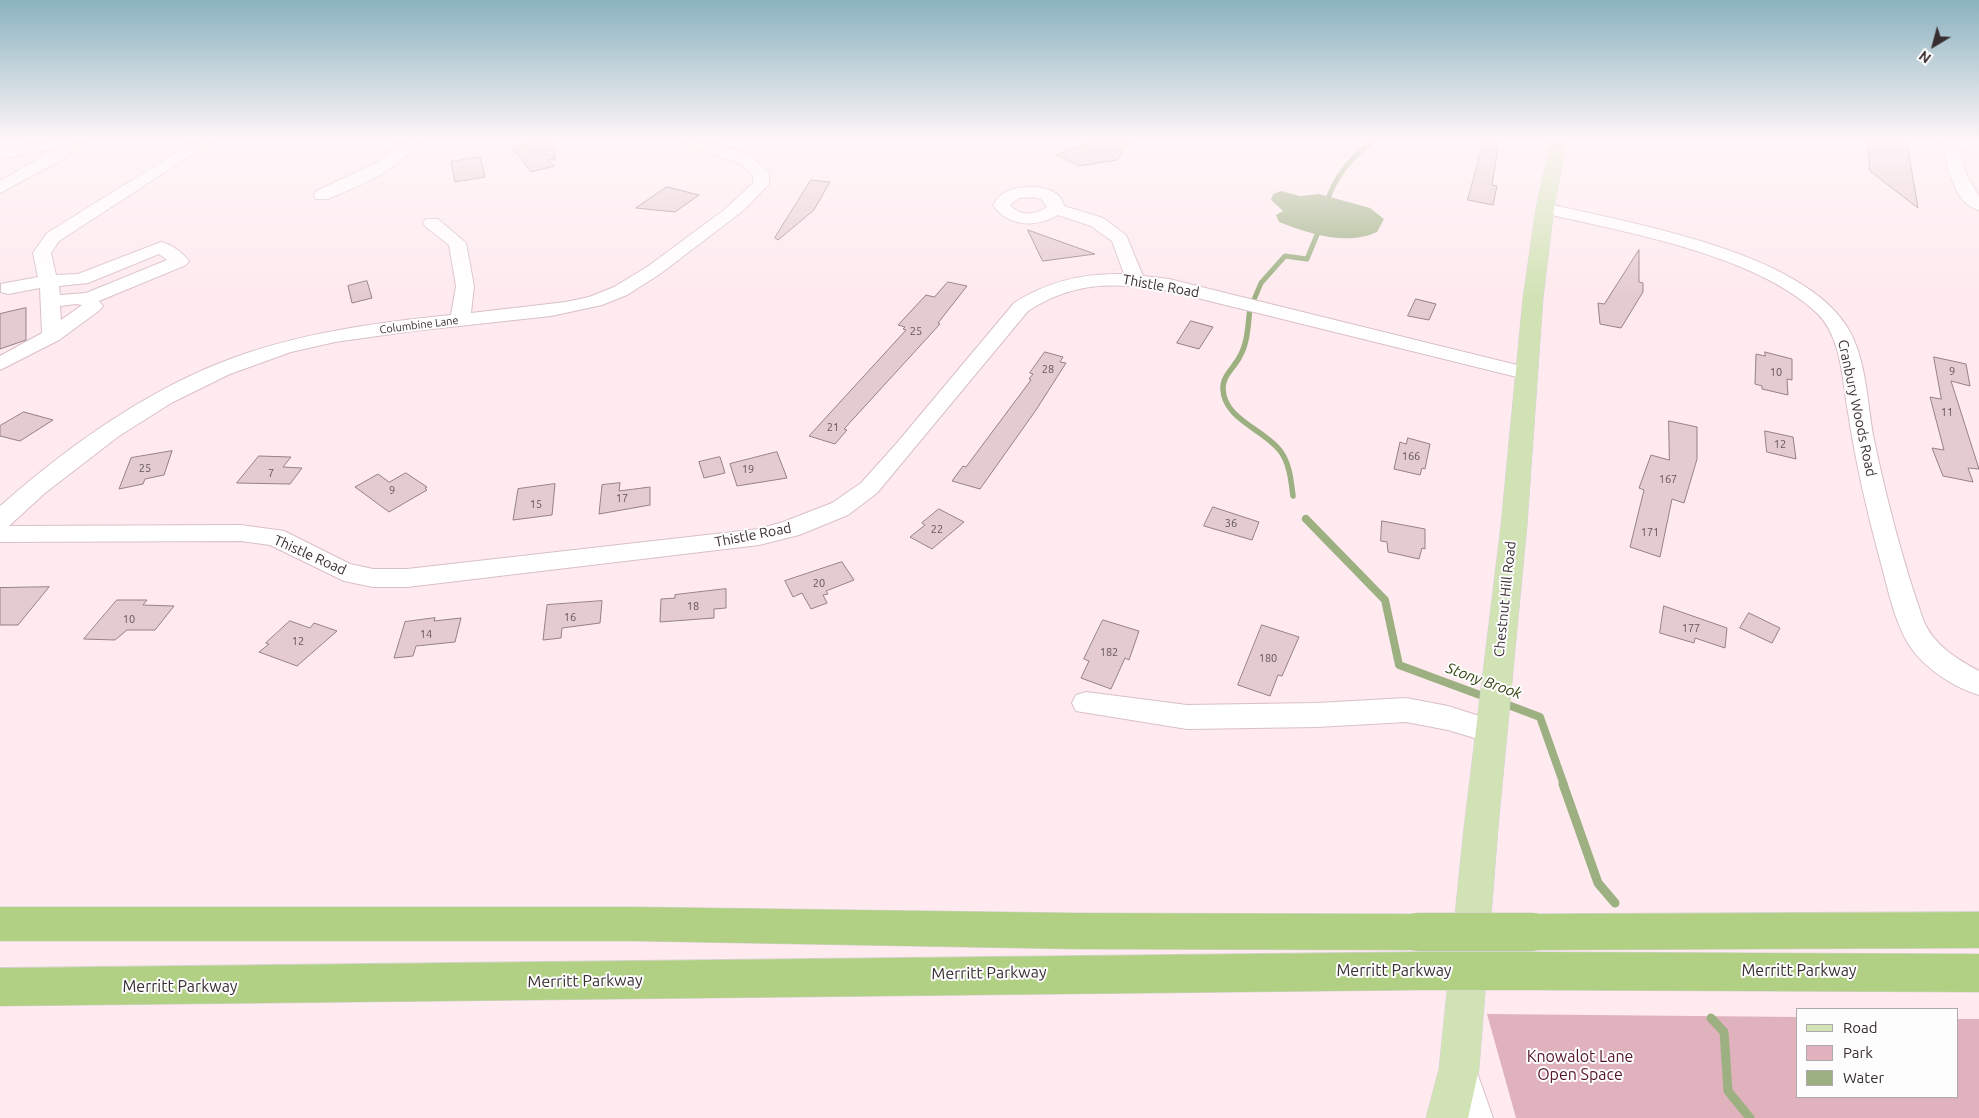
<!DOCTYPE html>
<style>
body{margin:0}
#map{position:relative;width:1979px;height:1118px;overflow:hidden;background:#feeaef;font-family:Ubuntu,sans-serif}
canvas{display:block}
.legend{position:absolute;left:1796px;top:1008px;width:162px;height:90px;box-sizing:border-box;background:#fdfdfd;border:1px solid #aeaaab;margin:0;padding:6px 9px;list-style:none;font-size:15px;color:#382e31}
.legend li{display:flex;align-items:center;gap:10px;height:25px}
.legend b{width:25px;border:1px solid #aeaaab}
.north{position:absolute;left:1909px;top:20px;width:50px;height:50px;-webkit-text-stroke:4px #fdfdfd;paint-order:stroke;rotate:217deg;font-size:14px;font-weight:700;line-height:20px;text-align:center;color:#382e31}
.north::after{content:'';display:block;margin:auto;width:18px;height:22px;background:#382e31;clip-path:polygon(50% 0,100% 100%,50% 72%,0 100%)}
</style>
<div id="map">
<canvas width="1979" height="1118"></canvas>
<ul class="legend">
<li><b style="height:6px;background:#d1e3b5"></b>Road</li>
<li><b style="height:14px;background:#e0b2bd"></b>Park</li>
<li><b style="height:14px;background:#9db082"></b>Water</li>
</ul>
<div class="north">N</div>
</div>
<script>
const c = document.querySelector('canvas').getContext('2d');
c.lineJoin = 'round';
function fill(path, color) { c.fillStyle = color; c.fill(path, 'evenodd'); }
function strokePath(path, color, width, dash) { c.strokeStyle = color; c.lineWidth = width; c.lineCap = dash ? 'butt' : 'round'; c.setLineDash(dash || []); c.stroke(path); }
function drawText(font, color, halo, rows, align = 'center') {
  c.font = font + ' Ubuntu,sans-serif'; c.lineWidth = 4; c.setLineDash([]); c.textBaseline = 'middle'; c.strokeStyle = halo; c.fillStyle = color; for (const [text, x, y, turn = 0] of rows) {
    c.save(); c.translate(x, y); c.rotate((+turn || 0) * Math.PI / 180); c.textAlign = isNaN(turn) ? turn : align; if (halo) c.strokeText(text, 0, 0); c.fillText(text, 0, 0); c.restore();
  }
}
const green = new Path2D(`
 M1487,1014L1798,1017V1097H1958V1019H1979V1118H1516Z`);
const water = new Path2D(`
 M1281,191L1300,196L1319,194L1370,208L1384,219L1377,232C1347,246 1310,234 1279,222L1276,215L1283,211L1271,200L1273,194Z`);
const streamFar3 = new Path2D(`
 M1326,205C1334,177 1350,159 1372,141
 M1250,309L1261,283L1285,256L1307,259L1321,225`);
const streamFar2 = new Path2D(`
 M1250,308C1248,324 1248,342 1240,356C1235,367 1222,376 1223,389C1224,420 1266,430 1281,452C1290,465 1291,481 1293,496
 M1305,518L1307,520`);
const streamFar1 = new Path2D(`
 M1306,519L1385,600L1399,665L1488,698
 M1503,703L1540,717L1564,785`);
const stream = new Path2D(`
 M1563,784L1598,883L1615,903
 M1711,1018L1724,1032L1728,1091L1750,1118`);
const building = new Path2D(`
 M548,141H552L555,151V159L548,160L554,166L531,172L512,147Z
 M1093,141H1129L1117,160L1079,166L1057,155Z
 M1484,141H1499L1492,185L1497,186L1493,205L1468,200Z
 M1868,141L1907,143L1918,208L1870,171Z
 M480,157L485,177L455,182L451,162Z
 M811,180L830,182L814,210L778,240L775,238Z
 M667,187L699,195L675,212L636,208Z
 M1028,230L1095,254L1043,261Z
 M1639,250V282L1643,283V292L1621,328L1600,324L1598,303L1604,304Z
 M367,281L372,298L352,303L348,286Z
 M948,282L967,286L938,323L940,324L844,429L847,430L835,444L809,436L906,330L903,329L905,327L898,325L926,295L934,297Z
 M1416,299L1436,304L1429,320L1408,316Z
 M26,308V340L0,349V314Z
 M1191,321L1213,327L1199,349L1177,343Z
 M1045,352L1063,357L1060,362L1066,363L1036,410L980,489L952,481L963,466L966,467L1031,380L1029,379L1033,374L1030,373Z
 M1765,352L1792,359V380L1787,379L1788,395L1762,389V386L1755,384L1756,354L1765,356Z
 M1934,357L1966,364L1970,386L1951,381L1979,469L1968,468L1973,482L1943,476L1932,448L1944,450L1930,397L1941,399Z
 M24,412L53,420L20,441L0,436V426Z
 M1669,421L1697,427V459L1684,503L1672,499L1660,557L1630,547L1644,490L1639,488L1651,455L1669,460Z
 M1765,431L1793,437L1796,459L1767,452Z
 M1408,438L1430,444L1425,469L1422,468L1420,475L1394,469L1400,442L1406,444Z
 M172,451L164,475L145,479L143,484L119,489L131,458Z
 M777,452L787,478L737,486L730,464Z
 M259,456L291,457L283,467L302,468L290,484L237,483Z
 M720,457L725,473L704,478L699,462Z
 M406,473L427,487L425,488L427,490L389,512L355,487L378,474L389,482Z
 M620,483L619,491L650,487V505L599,514L602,485Z
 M555,484L552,515L513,520L518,489Z
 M1213,507L1259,522L1252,540L1204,526Z
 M939,509L964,522L932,549L910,537L925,525L922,523Z
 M1382,521L1425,529V549L1422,548L1419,559L1388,552L1387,542L1381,541Z
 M842,562L854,580L826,591L828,594L823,595L827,603L811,609L802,593L793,597L785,581Z
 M49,587L18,625H0V588Z
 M726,589V608L714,609V618L660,622L661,599L675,598V595Z
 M117,600H147L143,605L174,606L155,630H127L115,640L84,639Z
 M602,601L600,623L562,628L561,638L543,640L547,605Z
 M1664,606L1727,628L1725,648L1695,638L1694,643L1660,633Z
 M1749,613L1780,628L1772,643L1740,628Z
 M435,618L434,621L461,618L455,642L416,646L413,656L394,658L405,622Z
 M1103,620L1139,631L1129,660L1125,658L1111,689L1081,678L1089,661L1084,659Z
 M290,621L310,628L314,623L337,631L297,666L259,652L269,644L266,643Z
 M1262,625L1299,637L1282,676L1278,675L1270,696L1238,685Z`);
const minor = new Path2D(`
 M49,141L83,142L63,159L0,193V181L56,149L0,158V148Z
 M195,141H213L59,241L51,253L56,275L78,274L161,242C171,244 183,253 189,261L186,265L99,301L103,306L100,310L59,340L0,370V356L42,333L40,288L8,294L1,292V284L38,277L33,253L47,233ZM159,254L167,260L86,293L60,295L59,286L88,283ZM76,304L82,305L61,320L60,306Z
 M403,141H419C398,171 360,185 328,199H316L314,195L316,191L376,163Z
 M683,141C711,140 752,150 769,174V184L744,210L660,274L627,295L602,305L551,316L413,331L335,342L291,352L230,374L173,402L119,436L45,493L9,526L241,525L284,531L350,564L373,569H407L759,529L783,522L832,503L861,483L896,444L1014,303C1048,281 1084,273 1124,274L1112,241L1091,226L1058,215C1036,228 1008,227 993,205C996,200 999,196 1004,193C1019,184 1060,183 1064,206L1103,218L1126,235L1143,276L1169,279L1525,367L1532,369L1535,373L1532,377L1525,379L1169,291C1116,282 1074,281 1028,311L877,493L848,515L799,535L759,545L407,587H373L344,581L270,545L241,541L0,542V506L6,501C76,440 157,383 247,353C313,331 382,322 451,315L456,286L449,245L426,227L423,223L426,219H438L466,243L474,286L471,313L566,302L589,297L614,287L647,267L724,210L753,183V175L741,164L686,144ZM1033,197L1041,199L1047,207C1035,215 1020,217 1010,205L1019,198Z
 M1941,141H1957L1967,176L1979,196V210C1953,204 1947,163 1941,141Z
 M1545,203C1628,223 1804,251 1849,330C1867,362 1867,404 1874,440C1887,501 1903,563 1924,622C1935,646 1957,659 1979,671V695C1953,687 1924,668 1909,645C1895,622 1889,594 1882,567C1868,516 1856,465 1848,412C1842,379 1842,338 1817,313C1753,253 1623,232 1539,212L1537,208L1539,204Z
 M1086,692L1187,705L1317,703L1406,698L1448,706L1501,723L1506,731L1501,739L1491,743L1448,730L1406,722L1317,727L1187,729L1076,711L1072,703L1076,695Z
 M1460,1055L1473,1061L1493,1118H1455L1441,1074L1447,1061Z`);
const major = new Path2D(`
 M1551,141H1567L1554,208L1543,298L1527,525L1498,828L1479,1069L1468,1118H1426L1439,1069L1464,828L1501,525L1523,298L1536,208Z`);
const highway = new Path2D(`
 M0,907H635L1074,913L1417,914L1430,920L1436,932L1430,944L1417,950L1074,949L635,941H0Z
 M1979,912V948L1533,950L1520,944L1514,932L1520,920L1533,914Z
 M1415,952L1428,958L1434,971L1428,984L1415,990L0,1006V968Z
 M1536,952L1979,954V992L1536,990L1523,984L1517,971L1523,958Z`);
const highwayBridge = new Path2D(`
 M1417,932H1533
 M1415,971H1536`);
const farStreetnames = [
 ["Columbine Lane",419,325,-7]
];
const numberNames = [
 ["25",916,331],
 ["28",1048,369],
 ["9",1952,371],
 ["10",1776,372],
 ["11",1947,412],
 ["21",833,427],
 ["12",1780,444],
 ["166",1411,456],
 ["25",145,468],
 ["19",748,469],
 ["7",271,473],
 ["167",1668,479],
 ["9",392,490],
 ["17",622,498],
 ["15",536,504],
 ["36",1231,523],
 ["22",937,529],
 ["171",1650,532],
 ["20",819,583],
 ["18",693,606],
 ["16",570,617],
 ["10",129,619],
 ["177",1691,628],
 ["14",426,634],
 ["12",298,641],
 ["182",1109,652],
 ["180",1268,658]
];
const streetNames = [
 ["Thistle Road",1161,286,10],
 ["Cranbury Woods Road",1857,408,78],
 ["Thistle Road",753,535,-11],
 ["Thistle Road",310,555,24],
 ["Chestnut Hill Road",1505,599,-84]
];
const waterNames = [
 ["Stony Brook",1484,681,20]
];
const nearStreetnames = [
 ["Merritt Parkway",1394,971],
 ["Merritt Parkway",1799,971],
 ["Merritt Parkway",989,973,-1],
 ["Merritt Parkway",585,981,-1],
 ["Merritt Parkway",180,987]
];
const nearParknames = [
 ["Knowalot Lane",1580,1057],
 ["Open Space",1580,1075]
];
fill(green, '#e0b2bd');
fill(water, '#9db082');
strokePath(streamFar3, '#9db082', 5);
strokePath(streamFar2, '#9db082', 5.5);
strokePath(streamFar1, '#9db082', 8);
strokePath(stream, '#9db082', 9);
fill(building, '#e4cbd1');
strokePath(building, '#978186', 1);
strokePath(minor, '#d9c0c6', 2);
strokePath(major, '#d3d1d2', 1);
strokePath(highway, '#d3d1d2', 1);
fill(minor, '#fff');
fill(major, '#d1e3b5');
fill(highway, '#b2d083');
strokePath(highwayBridge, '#d3d1d2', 39, []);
strokePath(highwayBridge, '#b2d083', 38);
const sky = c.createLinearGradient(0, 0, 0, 297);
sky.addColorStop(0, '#8ab2bf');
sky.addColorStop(0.47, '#fff6f8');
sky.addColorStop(1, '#fff6f800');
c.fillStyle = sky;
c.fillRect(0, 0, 1979, 297);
drawText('11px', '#382e31', '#fdfdfd', farStreetnames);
drawText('11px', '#635559', null, numberNames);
drawText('14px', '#382e31', '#fdfdfd', streetNames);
drawText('italic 15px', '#341', '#fdfdfd', waterNames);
drawText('16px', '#382e31', '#fdfdfd', nearStreetnames);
drawText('16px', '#56162d', '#fdfdfd', nearParknames);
</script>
